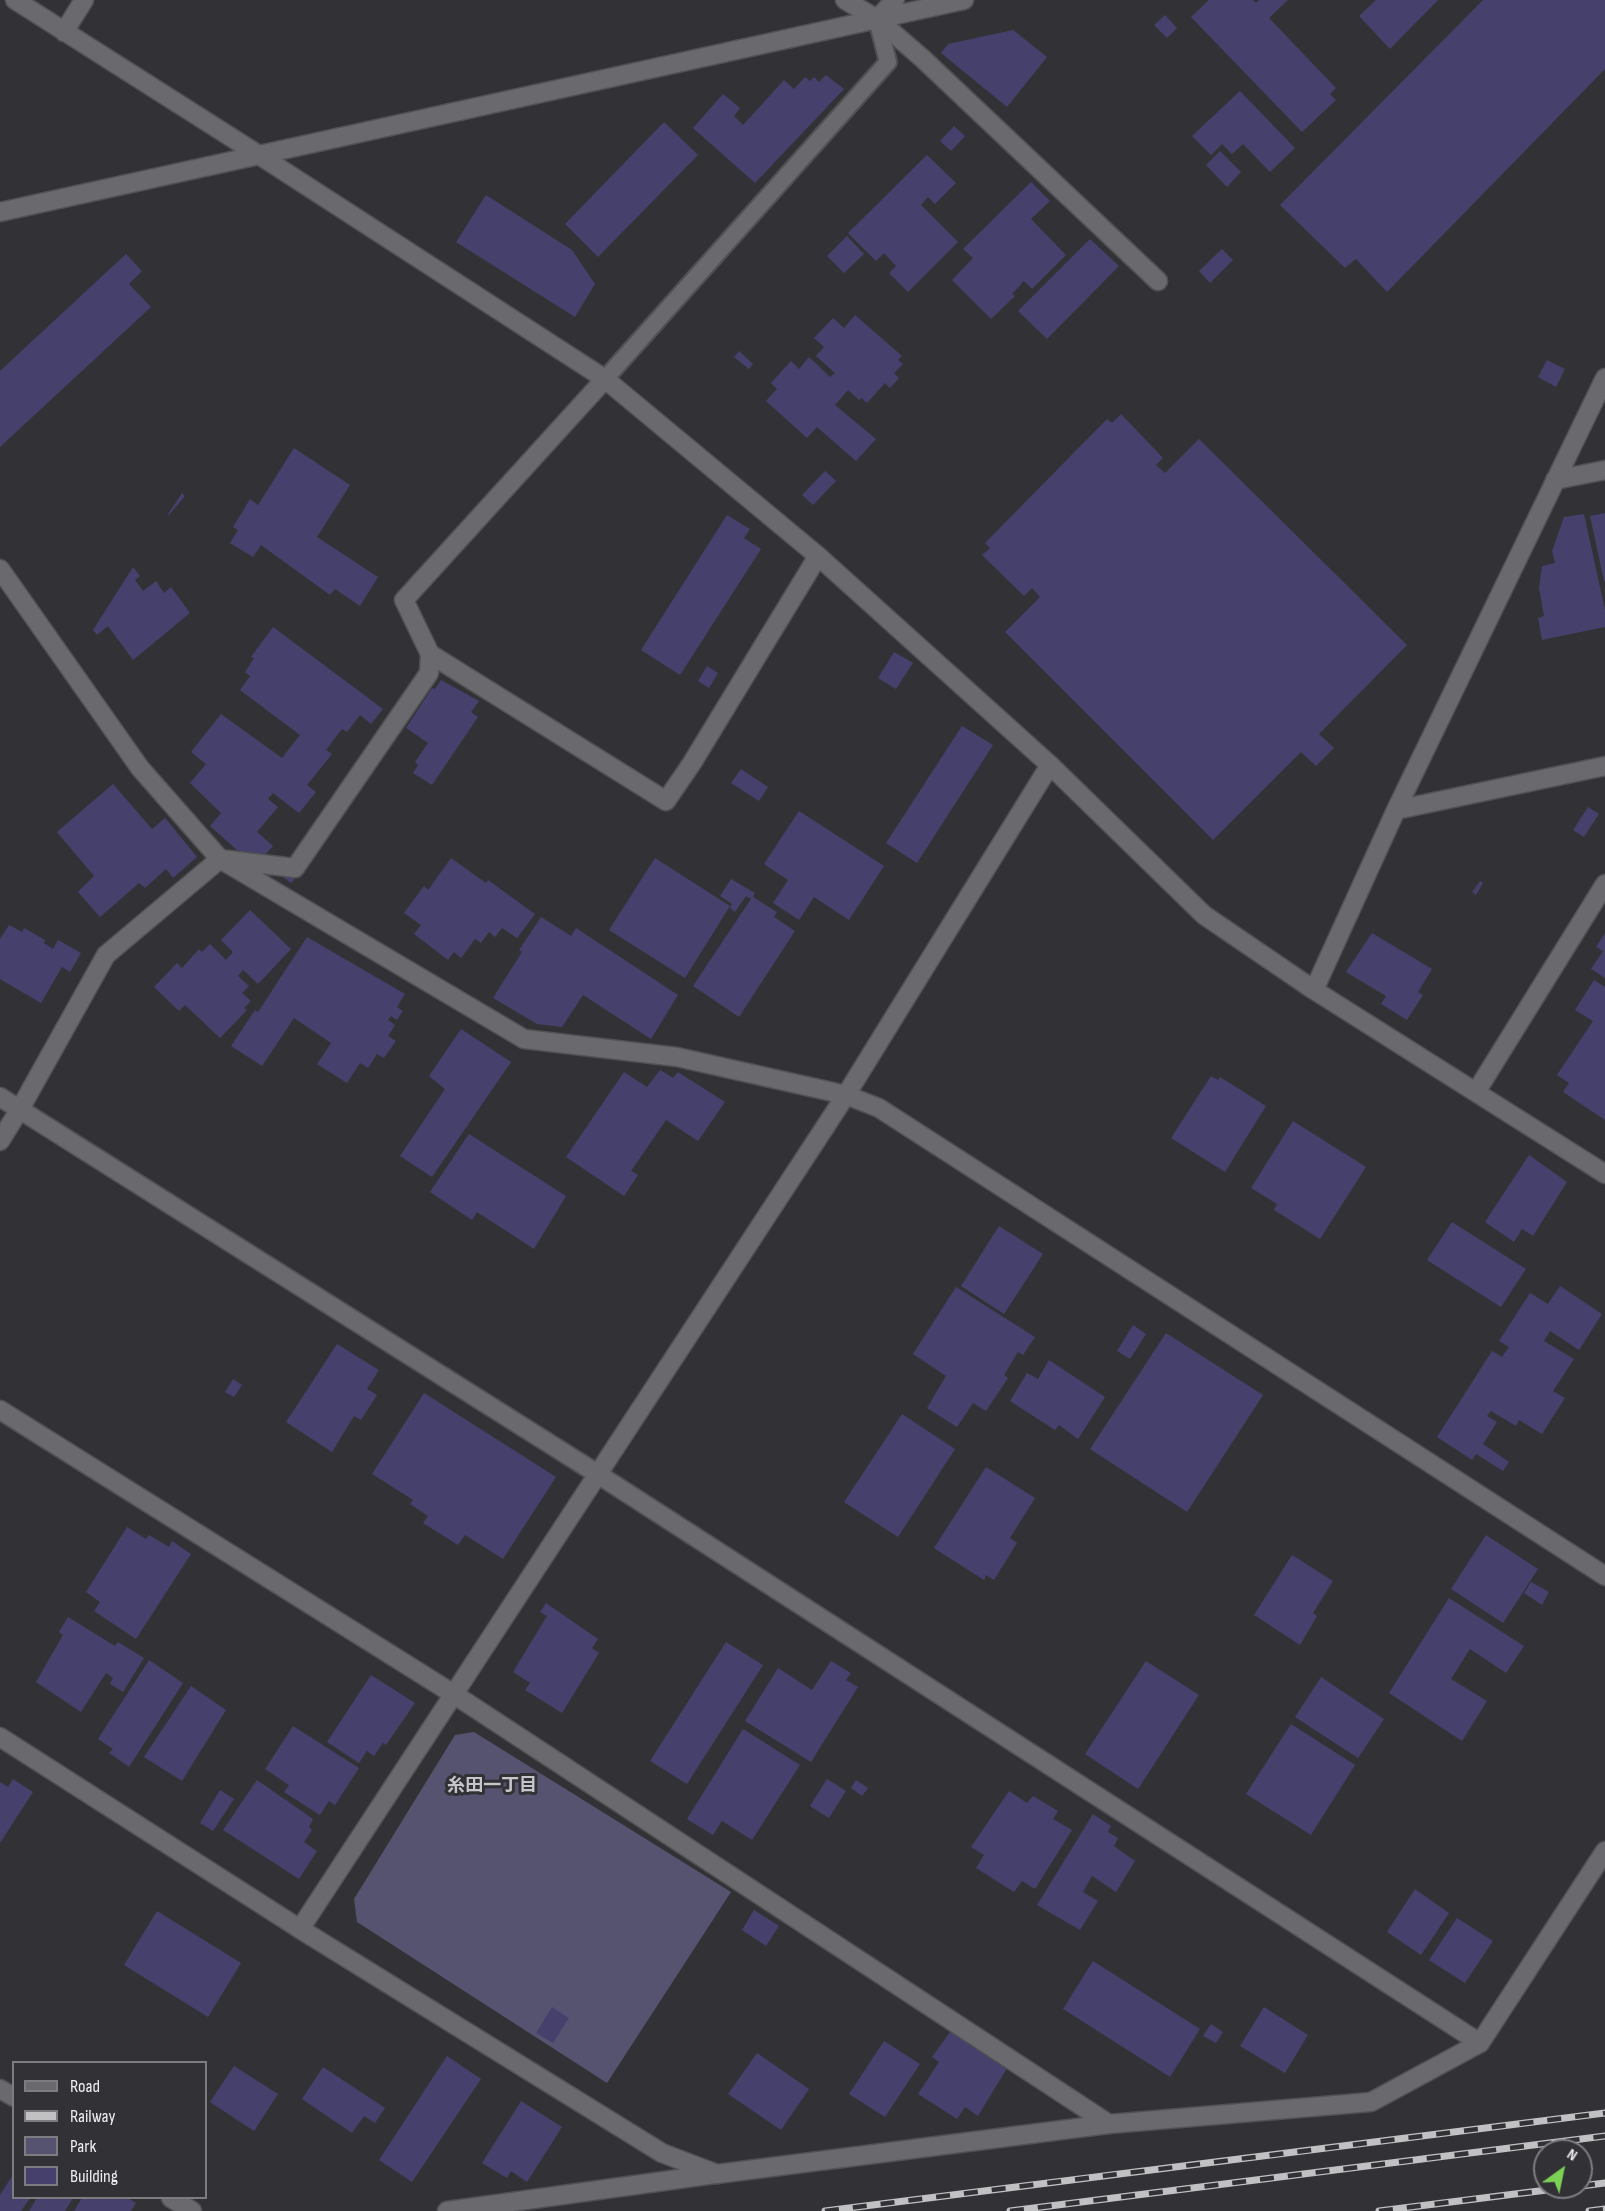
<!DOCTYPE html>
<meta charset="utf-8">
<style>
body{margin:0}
#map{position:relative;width:1605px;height:2211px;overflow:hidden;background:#323236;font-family:"Sofia Sans Condensed",sans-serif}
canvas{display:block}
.legend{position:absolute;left:12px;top:2061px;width:195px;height:138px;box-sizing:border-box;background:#323236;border:2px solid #7d7c80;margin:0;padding:8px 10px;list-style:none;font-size:18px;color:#edecef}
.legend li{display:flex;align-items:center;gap:12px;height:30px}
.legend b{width:30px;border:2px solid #7d7c80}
.north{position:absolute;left:1533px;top:2139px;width:60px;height:60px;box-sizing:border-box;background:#323236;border:2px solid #7d7c80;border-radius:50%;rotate:33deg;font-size:16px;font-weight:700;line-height:24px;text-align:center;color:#edecef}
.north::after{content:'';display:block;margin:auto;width:21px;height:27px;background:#7cd155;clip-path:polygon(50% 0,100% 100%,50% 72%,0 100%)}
</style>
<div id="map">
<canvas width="1605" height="2211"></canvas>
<ul class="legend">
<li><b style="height:8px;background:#69696e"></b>Road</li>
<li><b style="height:8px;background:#c1c0c3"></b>Railway</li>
<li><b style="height:16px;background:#55536f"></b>Park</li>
<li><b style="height:16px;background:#45416c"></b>Building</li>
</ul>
<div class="north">N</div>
</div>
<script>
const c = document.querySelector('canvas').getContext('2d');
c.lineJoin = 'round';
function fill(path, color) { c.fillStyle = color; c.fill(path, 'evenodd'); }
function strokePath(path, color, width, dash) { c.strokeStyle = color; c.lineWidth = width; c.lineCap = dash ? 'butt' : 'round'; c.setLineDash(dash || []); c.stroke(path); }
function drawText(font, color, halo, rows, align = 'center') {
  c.font = font + ' "Sofia Sans Condensed","Noto Sans JP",sans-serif'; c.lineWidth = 6; c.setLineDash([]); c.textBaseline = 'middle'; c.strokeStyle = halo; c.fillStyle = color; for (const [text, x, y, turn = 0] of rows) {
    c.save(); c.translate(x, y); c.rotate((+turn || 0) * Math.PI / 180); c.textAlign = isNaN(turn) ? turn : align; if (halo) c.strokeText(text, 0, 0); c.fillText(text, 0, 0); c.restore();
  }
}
const green = new Path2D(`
 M474,1732L731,1892L607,2083L357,1922L354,1899L455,1735Z`);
const building = new Path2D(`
 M1209,0H1253L1256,3L1259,0H1288L1269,18L1336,88L1330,94L1336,100L1302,132L1191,17Z
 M1376,0H1438L1390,49L1359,16Z
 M1483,0H1605V69L1387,292L1356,259L1345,268L1280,205Z
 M1165,15L1177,28L1167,38L1154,25Z
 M1013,30L1047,57L1007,107L941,53L948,44Z
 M826,75L844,89L755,183L693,128L723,94L740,108L734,116L743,125L784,80L794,89L805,77L810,81L814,77L819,82Z
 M1240,91L1295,148L1270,172L1243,144L1232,154L1222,144L1211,155L1192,136Z
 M664,122L698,155L598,257L565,224Z
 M954,126L965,136L951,151L940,141Z
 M1220,151L1241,172L1227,187L1206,165Z
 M927,155L956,183L935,204L928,197L921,205L958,242L908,292L889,273L896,266L884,253L876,261L848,233Z
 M1031,182L1050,201L1031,219L1066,255L1032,289L1024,281L1012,294L1015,296L991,319L952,280L973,258L963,249Z
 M486,195L572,250L595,284L575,317L456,242Z
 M847,236L864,254L844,273L827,256Z
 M1090,239L1119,266L1047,339L1018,311Z
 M1222,249L1233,260L1210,283L1199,271Z
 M126,254L142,271L129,284L151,307L0,447V371Z
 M855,315L902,356L898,360L903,364L894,373L899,378L890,388L885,383L867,403L862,398L859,400L848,390L835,405L876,439L856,461L817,427L807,438L766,401L777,389L771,383L791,361L799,369L809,357L830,377L835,373L816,356L824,347L814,338L833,318L844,328Z
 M739,351L753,364L749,369L734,357Z
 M1547,360L1565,369L1556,387L1538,377Z
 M1121,414L1163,458L1156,465L1165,473L1199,439L1407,645L1319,734L1334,748L1316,766L1301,752L1213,840L1005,632L1040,597L1032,588L1024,596L982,555L990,548L985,543L1107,419L1112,423Z
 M294,448L350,485L317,537L378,577L360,606L335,589L330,595L261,545L253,557L230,543L238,530L233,527L250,499L258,505Z
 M825,471L836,481L813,505L802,495Z
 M182,493L185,496L169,515L168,514Z
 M1605,513V581H1604L1590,516Z
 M1584,514L1605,610V627L1542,640L1538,618L1544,616L1539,588L1542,566L1555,563L1552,551L1564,517Z
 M727,515L750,529L744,538L761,549L680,675L641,650Z
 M133,567L140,576L135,580L143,591L156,581L164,593L171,587L190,613L133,660L108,626L97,635L93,630Z
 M273,627L383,709L371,724L360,715L347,732L342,729L326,750L332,754L307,785L316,792L299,813L273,793L268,799L278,807L257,832L273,846L255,866L210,826L221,813L190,783L206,764L191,752L221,714L282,758L300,735L240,690L250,676L245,672L254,658L251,657Z
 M894,652L913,663L896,689L878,678Z
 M707,666L718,673L709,688L698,681Z
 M441,680L479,701L471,712L478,717L432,785L413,773L418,765L415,762L428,743L406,728L432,688L435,689Z
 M962,726L993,745L917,863L886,843Z
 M741,769L768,787L759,801L731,783Z
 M113,784L152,829L165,818L197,857L173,878L166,869L145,888L139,883L100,917L78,892L94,876L57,832Z
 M1588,807L1599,814L1584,837L1573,830Z
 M799,811L884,866L849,920L814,897L799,920L773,903L788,880L764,864Z
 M451,858L486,883L488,880L535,914L517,938L502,928L495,937L489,932L481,943L475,939L461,958L454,952L448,960L414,934L421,925L404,913L424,886L428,890Z
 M655,858L730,906L685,978L609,930Z
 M291,868L299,874L291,883L283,877Z
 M731,879L755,893L753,897L777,912L774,917L795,931L739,1017L693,986L751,899L746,896L735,912L730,908L732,904L720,896Z
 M1480,881L1483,883L1476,895L1472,892Z
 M250,910L291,949L258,984L243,970L238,976L249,986L242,993L251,1001L244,1008L247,1010L220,1038L185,1005L179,1011L154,987L177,963L182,968L199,949L202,952L210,944L226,960L233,952L221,940Z
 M541,917L571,936L576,928L678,995L651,1039L583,995L562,1027L537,1024L493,998L522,952L519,950Z
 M9,925L22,932L24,928L45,940L44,943L53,949L58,940L81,953L70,972L62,967L41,1003L0,979V939Z
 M1372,933L1432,969L1418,992L1423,995L1407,1020L1381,1004L1386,996L1346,972Z
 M1605,933V978L1591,969L1603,951L1596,947Z
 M307,937L405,994L397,1007L403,1011L397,1020L391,1016L388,1020L395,1025L388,1036L396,1041L384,1058L377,1054L368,1068L360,1063L347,1083L317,1064L331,1043L294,1018L262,1066L231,1046L255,1010L258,1012Z
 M1594,980L1605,987V1120L1563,1092L1569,1083L1557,1075L1593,1021L1575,1010Z
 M461,1029L511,1062L432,1177L400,1156L445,1089L429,1076Z
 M660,1070L673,1078L678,1072L725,1102L698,1141L666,1120L631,1171L638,1175L624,1196L566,1157L624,1072L647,1087Z
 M1211,1076L1218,1080L1220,1077L1266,1106L1225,1172L1171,1138Z
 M1293,1121L1366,1167L1320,1239L1274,1210L1277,1204L1251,1188Z
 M469,1134L566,1196L534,1249L477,1212L472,1220L430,1192Z
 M1529,1155L1567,1182L1533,1236L1522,1229L1514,1242L1485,1222Z
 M1452,1222L1526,1269L1501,1307L1427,1260Z
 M999,1226L1043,1254L1004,1314L961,1286Z
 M1560,1286L1602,1314L1579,1350L1550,1331L1544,1341L1574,1359L1553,1391L1565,1398L1542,1434L1519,1420L1516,1426L1491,1411L1487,1416L1497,1422L1483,1444L1509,1462L1503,1471L1476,1454L1472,1460L1437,1437L1492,1351L1502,1357L1509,1347L1499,1341L1530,1293L1548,1304Z
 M956,1287L1035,1337L1023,1355L1018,1352L1004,1375L1008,1378L986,1411L973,1403L957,1427L927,1408L946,1376L913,1354Z
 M1133,1325L1146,1334L1130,1359L1117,1351Z
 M1166,1333L1263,1395L1187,1512L1090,1449Z
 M337,1344L379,1370L367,1389L377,1395L361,1420L354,1416L332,1452L286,1422Z
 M1049,1360L1105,1397L1078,1439L1059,1425L1055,1430L1010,1401L1027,1373L1038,1379Z
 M233,1379L242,1385L234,1397L225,1392Z
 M424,1393L556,1477L503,1559L465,1535L458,1545L423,1523L428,1516L410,1504L413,1500L372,1474Z
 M902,1414L955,1449L898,1537L844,1502Z
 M986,1467L1035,1498L1010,1538L1017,1543L994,1580L986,1575L984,1580L934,1548Z
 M127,1527L146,1539L149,1535L169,1547L172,1541L191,1554L136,1639L94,1611L100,1602L86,1592Z
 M1486,1535L1538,1569L1503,1623L1451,1589Z
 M1292,1555L1333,1581L1313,1613L1317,1616L1300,1645L1254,1615Z
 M1531,1582L1549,1592L1542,1605L1524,1593Z
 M1449,1598L1524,1646L1506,1673L1470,1649L1451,1679L1487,1701L1462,1741L1389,1693Z
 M546,1603L598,1639L592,1648L599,1653L562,1713L525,1690L530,1683L513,1672L547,1616L540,1612Z
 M68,1617L115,1646L118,1642L144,1658L123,1692L110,1684L113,1678L106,1673L81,1712L36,1682L63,1635L59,1632Z
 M726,1642L763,1665L687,1784L650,1761Z
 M149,1660L183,1683L129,1767L109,1753L113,1749L98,1739Z
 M831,1661L851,1673L846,1680L858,1687L811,1762L745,1721L778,1668L812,1690Z
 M1146,1661L1199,1695L1138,1789L1085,1754Z
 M371,1675L415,1703L386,1745L383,1743L374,1756L367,1751L359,1763L327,1742Z
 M1321,1677L1384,1719L1358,1758L1295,1717Z
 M191,1686L226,1710L182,1781L144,1757Z
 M1291,1724L1355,1765L1311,1835L1246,1794Z
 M293,1726L359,1768L335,1805L329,1801L320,1815L284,1792L289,1785L265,1769Z
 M743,1729L800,1765L752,1840L722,1821L713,1835L687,1819Z
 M13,1779L33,1792L0,1843V1782L8,1787Z
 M827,1779L846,1791L829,1818L810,1806Z
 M257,1780L313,1819L309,1827L312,1830L304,1842L317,1851L299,1879L223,1830Z
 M856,1780L868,1788L862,1796L851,1788Z
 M220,1790L234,1799L213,1831L200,1823Z
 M1009,1791L1027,1803L1033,1796L1058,1811L1053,1819L1072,1830L1035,1889L1022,1881L1014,1892L976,1868L984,1855L971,1847Z
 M1093,1814L1111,1826L1108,1832L1118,1838L1114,1846L1135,1861L1116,1892L1092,1876L1083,1892L1098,1901L1080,1930L1037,1905Z
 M1415,1889L1449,1913L1421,1955L1387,1932Z
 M754,1910L779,1926L766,1946L742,1930Z
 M157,1911L241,1963L208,2017L124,1965Z
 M1457,1918L1493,1941L1465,1983L1429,1960Z
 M1093,1961L1200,2029L1170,2077L1063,2009Z
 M552,2007L569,2018L553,2043L536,2033Z
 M1264,2007L1308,2035L1285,2073L1240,2046Z
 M1211,2024L1223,2032L1216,2043L1203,2036Z
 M953,2028L1009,2065L978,2116L965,2107L957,2119L918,2094L939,2062L932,2057Z
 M884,2041L920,2064L885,2117L849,2094Z
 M757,2053L809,2089L781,2130L728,2094Z
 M447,2056L481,2079L412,2182L379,2160Z
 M234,2066L278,2094L254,2131L210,2102Z
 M323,2067L385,2108L375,2123L364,2116L352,2133L302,2099Z
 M521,2101L562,2127L527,2182L511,2171L507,2178L482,2163Z
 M14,2173V2198H30L21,2211H0V2195Z
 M37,2198H73L65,2211H29Z
 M82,2198H128L136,2203L131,2211H74Z`);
const service = new Path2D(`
 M605,379L888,62L877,19`);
const minor = new Path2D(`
 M15,0L259,155
 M845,0L877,19L922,58L1158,281
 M877,19L895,0
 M64,32L84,0
 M1555,480L1605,470
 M0,569L140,768L220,859L524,1039L677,1057L846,1095L300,1929L662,2153L717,2174
 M430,654L666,801L692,763L818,556
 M1050,765L1204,915L1314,990L1605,1174
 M1396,810L1605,766
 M1314,990L1396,810L1605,378
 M1476,1092L1605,884
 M0,1097L596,1473L1480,2043
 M0,1141L20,1109L106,955L220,859L295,868L429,673L430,654L404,600L605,379
 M0,1410L455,1695L1109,2124
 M0,2089L14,2097
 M171,2198L192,2211
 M447,2211L715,2174`);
const tertiary = new Path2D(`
 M259,155L605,379L818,556L1050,765L846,1095L879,1108L1605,1576
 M0,212L964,0
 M0,1737L300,1929
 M717,2174L1109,2124L1371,2102L1480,2043L1605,1851`);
const rail = new Path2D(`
 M1581,2186L1605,2183
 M825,2211L1605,2113
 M1010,2211L1605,2136
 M1379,2211L1571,2187
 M1589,2211L1605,2209`);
const neighbourhoodNames = [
 ["糸田一丁目",492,1786]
];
fill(green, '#55536f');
fill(building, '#45416c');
strokePath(service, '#515154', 20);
strokePath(minor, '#515154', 21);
strokePath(tertiary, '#515154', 21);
strokePath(service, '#69696e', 16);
strokePath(minor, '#69696e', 18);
strokePath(tertiary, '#69696e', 18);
strokePath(rail, '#c1c0c3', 7);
strokePath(rail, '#323236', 4.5, [14]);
drawText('bold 18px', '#c5c5ca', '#323236', neighbourhoodNames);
</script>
